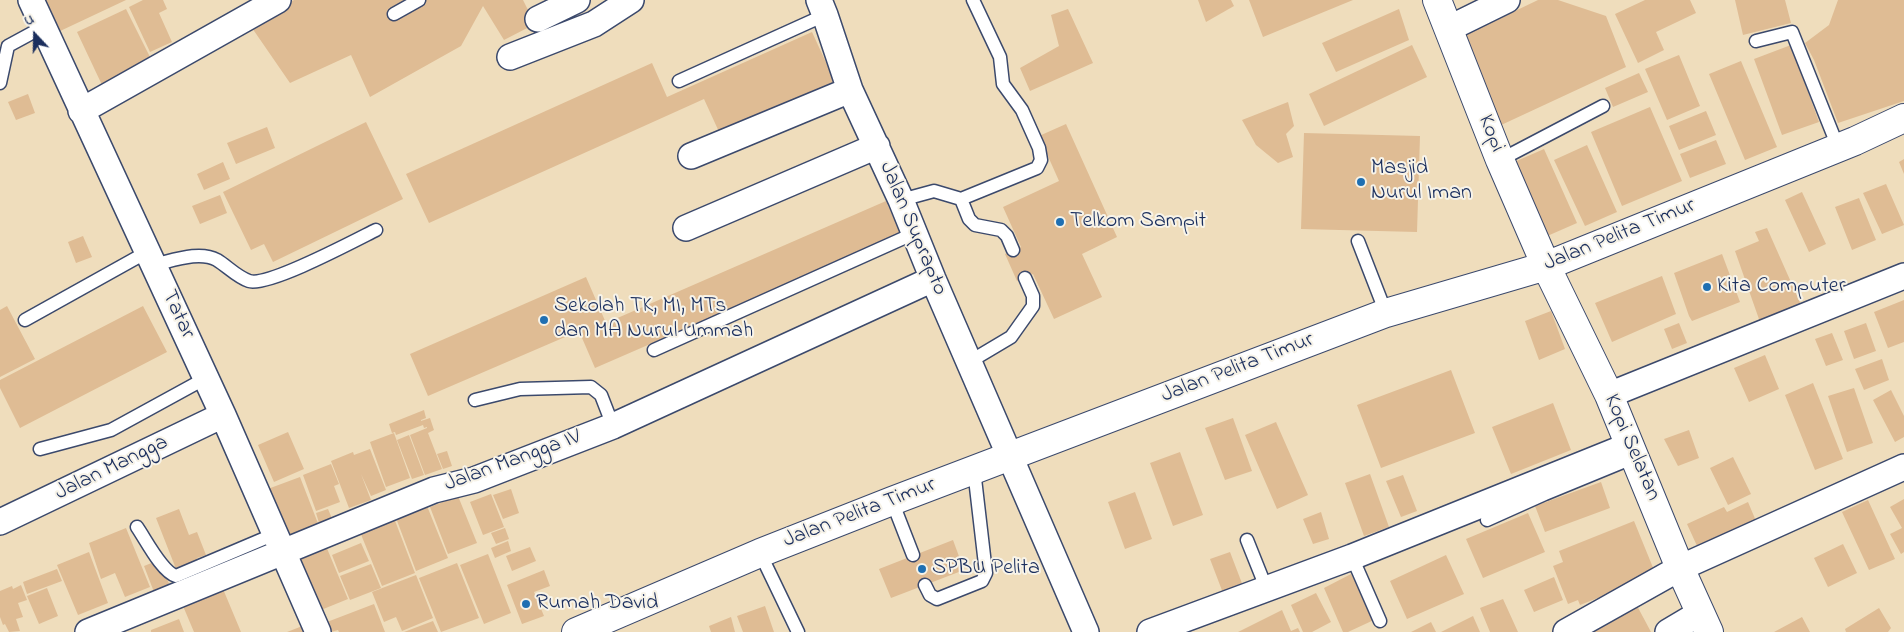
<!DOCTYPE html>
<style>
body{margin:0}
#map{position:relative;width:1904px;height:632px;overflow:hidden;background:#efddbc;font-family:"Indie Flower",sans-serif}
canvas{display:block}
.north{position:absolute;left:10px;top:10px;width:50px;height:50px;-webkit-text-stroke:4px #f7f3e8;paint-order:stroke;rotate:339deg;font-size:14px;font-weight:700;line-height:20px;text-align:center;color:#1b2f5e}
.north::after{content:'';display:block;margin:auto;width:18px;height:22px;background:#1b2f5e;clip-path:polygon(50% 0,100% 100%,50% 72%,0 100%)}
</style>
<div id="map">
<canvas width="1904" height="632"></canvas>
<div class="north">U</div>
</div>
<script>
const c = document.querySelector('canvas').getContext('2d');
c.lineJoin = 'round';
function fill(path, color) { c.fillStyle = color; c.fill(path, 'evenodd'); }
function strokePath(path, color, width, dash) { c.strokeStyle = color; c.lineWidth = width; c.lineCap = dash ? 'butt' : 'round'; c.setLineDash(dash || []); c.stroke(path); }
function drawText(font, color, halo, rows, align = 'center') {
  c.font = font + ' "Indie Flower",sans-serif'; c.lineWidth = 4; c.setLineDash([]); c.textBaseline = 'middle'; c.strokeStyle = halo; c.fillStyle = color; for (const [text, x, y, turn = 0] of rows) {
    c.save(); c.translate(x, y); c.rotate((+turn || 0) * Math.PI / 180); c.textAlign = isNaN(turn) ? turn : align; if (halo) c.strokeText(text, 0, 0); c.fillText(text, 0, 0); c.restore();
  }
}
const building = new Path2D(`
 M43,0H126L58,32Z
 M143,0H163L167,9L159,13L172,42L150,52L129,7Z
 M294,0H523L535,24L504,40L483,6L461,46L370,97L351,55L290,83L250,25Z
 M1198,0H1231L1234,6L1206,22Z
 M1249,0H1353L1263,37Z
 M1538,0H1558L1606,16L1626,67L1499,126L1463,36Z
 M1645,0H1690L1696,13L1656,32L1664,50L1638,63L1615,14Z
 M1735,0H1785L1791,23L1743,35Z
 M1838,0H1904V101L1838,123L1814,60L1805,43L1829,25Z
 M126,9L152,61L102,85L77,32Z
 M1068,9L1093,63L1030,91L1020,68L1059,46L1051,15Z
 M1399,9L1409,40L1336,72L1322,43Z
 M812,32L835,82L720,134L704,99L429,223L406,174L652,63L667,97Z
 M1412,45L1427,77L1324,126L1309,94Z
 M1791,45L1819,122L1782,135L1754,59Z
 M1679,55L1700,106L1667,120L1645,69Z
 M1741,61L1777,147L1745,160L1709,74Z
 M1639,73L1648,92L1613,107L1605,88Z
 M28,94L35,113L16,120L8,102Z
 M1288,102L1294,126L1286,134L1293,157L1278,163L1256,145L1242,120Z
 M1650,107L1682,181L1622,206L1591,132Z
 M1706,111L1716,135L1679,150L1669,126Z
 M366,122L403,199L273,262L264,244L251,250L223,192Z
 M1066,124L1117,237L1082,254L1102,297L1054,319L1033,274L1017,281L1005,254L1021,247L1003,207L1059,181L1039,136Z
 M267,127L275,148L236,164L227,143Z
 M1304,133L1420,136L1417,232L1301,229Z
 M1716,140L1726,164L1690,178L1680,154Z
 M1587,145L1617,212L1585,226L1554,160Z
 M1544,149L1577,223L1545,237L1512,163Z
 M1904,159V174L1899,162Z
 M223,162L230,179L204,190L197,174Z
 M1886,184L1904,225L1882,234L1863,193Z
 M1802,192L1826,244L1809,252L1785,200Z
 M220,195L227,213L200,224L192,206Z
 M1859,198L1876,240L1852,250L1835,207Z
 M886,201L901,235L595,368L579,331L428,396L410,354L586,277L606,323Z
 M1767,228L1802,307L1760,322L1735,251L1759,241L1755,232Z
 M83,236L92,257L76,263L68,242Z
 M1722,254L1740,302L1692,321L1689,316L1674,273Z
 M1662,276L1676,314L1612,342L1595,303Z
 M1904,300V342L1888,348L1874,312Z
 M7,306L35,359L0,377V310Z
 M143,306L167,352L20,428L0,388V380Z
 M1551,311L1565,349L1539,360L1525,321Z
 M1679,323L1687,343L1672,349L1664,329Z
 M1866,323L1876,351L1854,359L1844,331Z
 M1832,333L1843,360L1826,366L1815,339Z
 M1765,355L1779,389L1749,402L1734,368Z
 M1882,359L1889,380L1864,390L1855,369Z
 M1451,370L1475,433L1381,468L1357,405Z
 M1813,383L1843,459L1815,470L1785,395Z
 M1854,388L1873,443L1847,452L1828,396Z
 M1891,390L1904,416V437L1895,442L1873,400Z
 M1553,403L1571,450L1511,474L1492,427Z
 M424,410L426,418L421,420V421L430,418L434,430L428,433L442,469L425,475L410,435L427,428V427L424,428L423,425L396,435L395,432L392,433L389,424Z
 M1233,418L1252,471L1225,480L1205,428Z
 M1276,422L1308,495L1277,509L1245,435Z
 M1689,430L1699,458L1678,466L1664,439Z
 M288,432L304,469L274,482L258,445Z
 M394,433L410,478L386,487L370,442Z
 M409,435L424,475L412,479L397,440Z
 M370,449L386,490L371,496L361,474L371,500L349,508L331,461L353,452L354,455Z
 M447,451L452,466L443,469L437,454Z
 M1180,452L1203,515L1173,526L1150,463Z
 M1733,457L1751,494L1728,505L1710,468Z
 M331,464L339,484L334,486L340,502L316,511L303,475Z
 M1370,474L1389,527L1364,536L1345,483Z
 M1403,475L1417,511L1401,517L1386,481Z
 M300,477L319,526L284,539L265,490Z
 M1601,482L1610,508L1545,532L1535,506Z
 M511,489L519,513L503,519L493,495Z
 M1135,492L1152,539L1125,549L1108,502Z
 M491,494L504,527L483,535L470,502Z
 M458,496L477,543L448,554L430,507Z
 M1904,499V552L1901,554L1890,534L1902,528L1890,507Z
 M1868,500L1895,559L1869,570L1842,512Z
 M1748,502L1756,521L1698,548L1687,524L1724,507L1727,512Z
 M427,506L448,558L416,571L396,518Z
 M179,509L189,535L197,532L206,555L197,558L200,566L178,574L156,518Z
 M328,509L333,521L320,526L316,513Z
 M1321,512L1329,539L1313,544L1303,519Z
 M1528,513L1545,552L1483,578L1466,539Z
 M394,518L415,573L382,586L360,532Z
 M1634,521L1656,575L1580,605L1578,600L1568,604L1553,566L1563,562L1559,551Z
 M126,528L150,587L125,597L115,573L101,579L89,543Z
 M505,528L509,539L496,544L491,533Z
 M953,540L964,570L891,598L879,569Z
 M508,541L511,551L495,558L491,548Z
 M361,543L369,561L339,573L332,555Z
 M1843,544L1857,573L1828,587L1814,558Z
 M326,546L348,599L316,612L295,559Z
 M530,547L536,561L512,571L506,556Z
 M89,552L108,603L78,615L57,565Z
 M1230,552L1243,586L1223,593L1210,559Z
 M488,554L511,613L484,624L460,565Z
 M1446,555L1464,594L1407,619L1390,581Z
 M159,560L170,586L154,592L144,566Z
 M457,563L479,618L441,632L419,578Z
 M371,564L381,588L350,600L340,576Z
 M57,569L62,581L27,594L23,582Z
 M544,570L550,586L534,592L544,616L522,624L507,585Z
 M1351,574L1376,619L1348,632H1343L1324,588Z
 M416,575L433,618L402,631L396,617L384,622L372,592Z
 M1554,577L1563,600L1534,612L1524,590Z
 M21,585L27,600L18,603L23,617L16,619L20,631L9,632L5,624L3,625L0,617V591L12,586L13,589Z
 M47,588L58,616L39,624L27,596Z
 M223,589L241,632H194L183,606Z
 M1316,593L1331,622L1312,632H1303L1291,605Z
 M1503,599L1518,632H1490L1480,608Z
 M1635,602L1651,632H1585Z
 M374,604L385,632H339L338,630L331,632L327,622Z
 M765,606L774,632H743L737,616Z
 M1879,608L1891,628L1888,632H1846L1845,629Z
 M1282,610L1291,631L1298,628L1300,632H1238Z
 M1473,616L1480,632H1441Z
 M731,617L735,632H711L709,626Z
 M1802,617L1810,632H1774Z
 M179,619L184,632H151V630Z
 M433,621L438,632H404Z
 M1431,622L1436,632H1411Z
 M305,625L308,632H287Z`);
const service = new Path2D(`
 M394,14L419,0
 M1756,41L1792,32L1838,147
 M679,81L825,15
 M0,83L8,46L43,27
 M1500,160L1603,106
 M961,199L969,219L975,225L1001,230L1007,236L1013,250
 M901,200L934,191L961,199L1037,168L1041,160L1039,148L1022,110L1003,84L1000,57L973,0
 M1358,241L1386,313
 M153,265C172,261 199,250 217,260C227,266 237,277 249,281C268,287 354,241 376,230
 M25,320L147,252
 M654,350L915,233
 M969,362L1011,337L1033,306V296L1025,278
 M475,400L520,389L591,387L601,395L613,426
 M40,449L111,430L206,378
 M892,501L913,555
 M1487,520L1545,494L1635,457
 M137,527C146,540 162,572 176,576L275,534
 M1247,540L1267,590
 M760,553L798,632
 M1352,557L1380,621
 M925,585L930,595L937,599L982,581L986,573L974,470`);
const minor = new Path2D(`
 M31,0L223,415L318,632
 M819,0L825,15L850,90L901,200L933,279L1086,632
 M538,19L577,0
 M1448,29L1507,0
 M510,57L594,24L631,0
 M81,111L278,0
 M691,156L850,90
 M686,228L877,146
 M1609,395L1904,276
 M0,522L223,415
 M88,632L434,490L474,480L613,426L933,279
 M1150,632L1352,557L1630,445
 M1566,632L1680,568L1904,467
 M1668,632L1700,613`);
const tertiary = new Path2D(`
 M1437,0L1500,160L1546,266L1609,395L1680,568L1709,632
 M576,632L760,553L892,501L1386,313L1546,266L1855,141L1904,118`);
const markers = [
 [1361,182,5,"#1f6fb2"],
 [1060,222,5,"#1f6fb2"],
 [1707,287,5,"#1f6fb2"],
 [544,320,5,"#1f6fb2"],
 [922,569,5,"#1f6fb2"],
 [526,604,5,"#1f6fb2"]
];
const streetNames = [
 ["Kopi",1490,134,68],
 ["Jalan Suprapto",912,229,67],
 ["Jalan Pelita Timur",1620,236,-22],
 ["Tatar",177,315,65],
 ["Jalan Pelita Timur",1238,369,-21],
 ["Kopi Selatan",1631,448,67],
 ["Jalan Mangga IV",513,462,-20],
 ["Jalan Mangga",112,469,-26],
 ["Jalan Pelita Timur",860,514,-21]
];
const poiNames = [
 ["Masjid",1371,169],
 ["Nurul Iman",1371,194],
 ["Telkom Sampit",1070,222],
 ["Kita Computer",1717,287],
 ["Sekolah TK, MI, MTs",554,307],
 ["dan MA Nurul Ummah",554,332],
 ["SPBU Pelita",932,569],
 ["Rumah David",536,604]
];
fill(building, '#dfbc94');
strokePath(service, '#3b496c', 15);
strokePath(minor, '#3b496c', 28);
strokePath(tertiary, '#3b496c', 30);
strokePath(service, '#fff', 12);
strokePath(minor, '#fff', 25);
strokePath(tertiary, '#fff', 28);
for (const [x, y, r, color] of markers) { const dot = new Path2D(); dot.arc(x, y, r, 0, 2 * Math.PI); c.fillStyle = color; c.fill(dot); strokePath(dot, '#f7f3e8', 2); }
drawText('22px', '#1b2f5e', '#f7f3e8', streetNames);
drawText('22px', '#1b2f5e', '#f7f3e8', poiNames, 'left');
</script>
